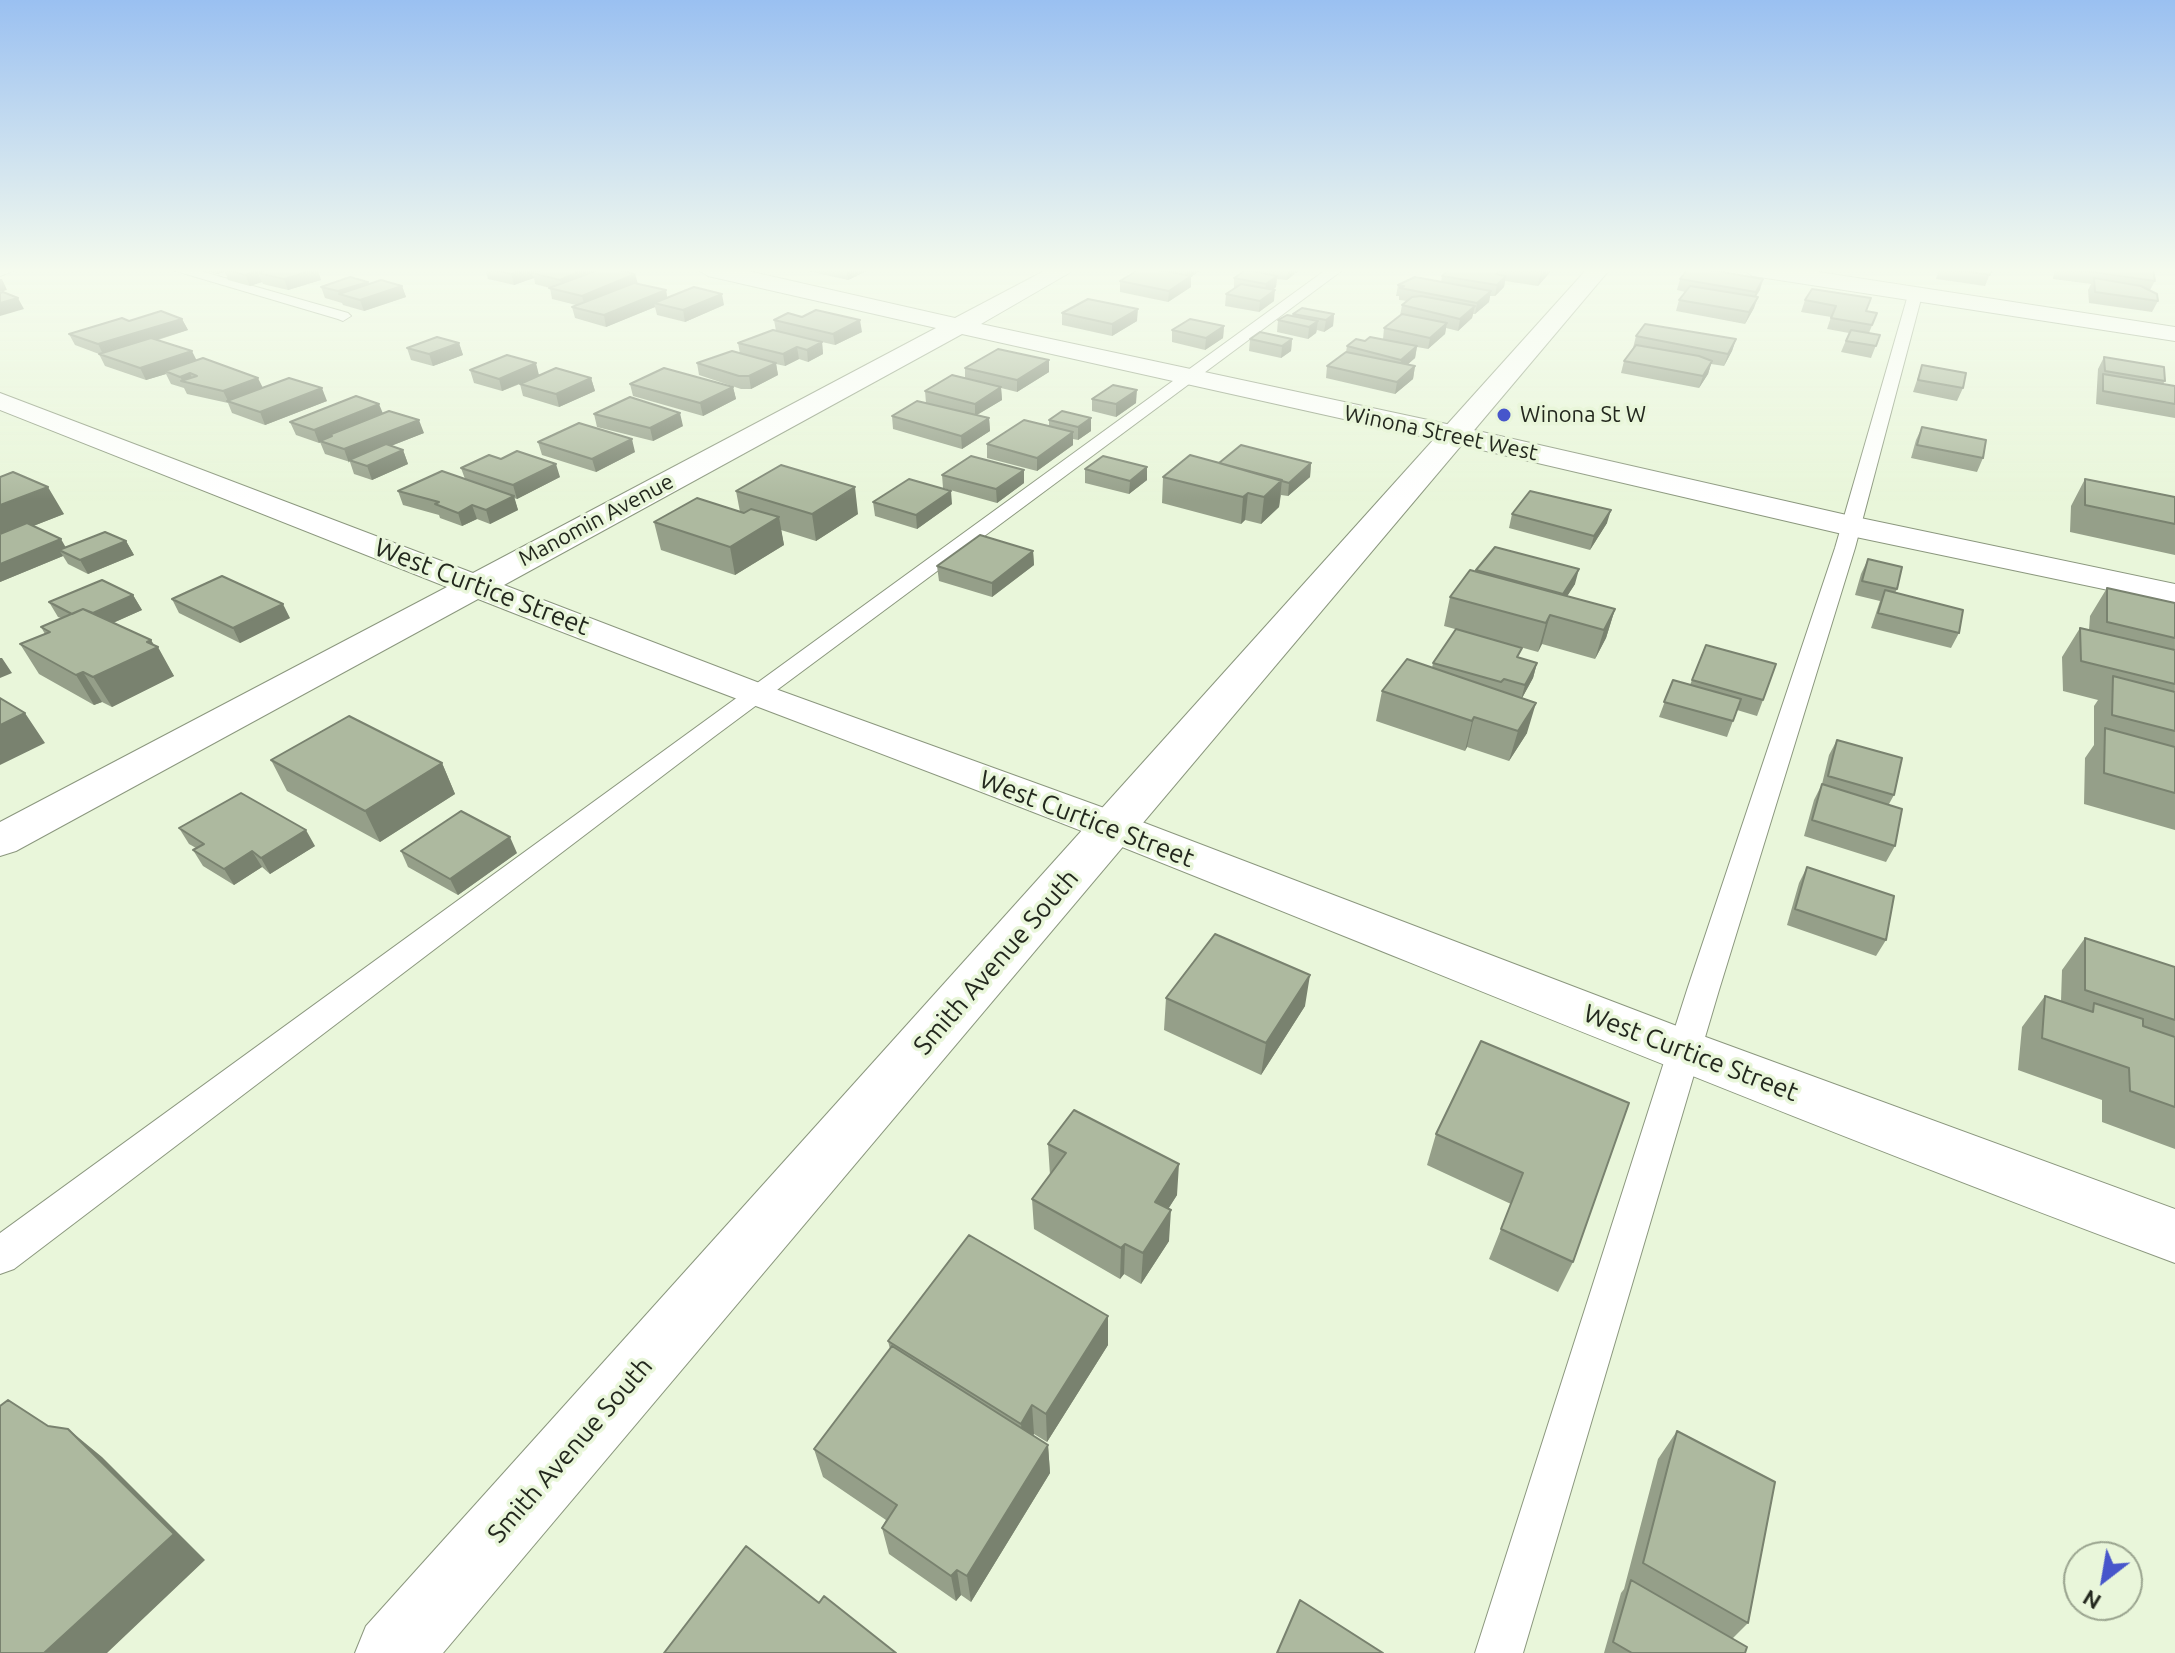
<!DOCTYPE html>
<style>
body{margin:0}
#map{position:relative;width:2175px;height:1653px;overflow:hidden;background:#e9f6da;font-family:Ubuntu,sans-serif}
canvas{display:block}
.north{position:absolute;left:2063px;top:1541px;width:80px;height:80px;box-sizing:border-box;background:#e9f6da;border:2px solid #9aa48f;border-radius:50%;rotate:211deg;font-size:22px;font-weight:700;line-height:32px;text-align:center;color:#23281e}
.north::after{content:'';display:block;margin:auto;width:28px;height:36px;background:#4756cb;clip-path:polygon(50% 0,100% 100%,50% 72%,0 100%)}
</style>
<div id="map">
<canvas width="2175" height="1653"></canvas>
<div class="north">N</div>
</div>
<script>
const c = document.querySelector('canvas').getContext('2d');
c.lineJoin = 'round';
function strokePath(path, color, width, dash) { c.strokeStyle = color; c.lineWidth = width; c.lineCap = dash ? 'butt' : 'round'; c.setLineDash(dash || []); c.stroke(path); }
function fill(path, color) { c.fillStyle = color; c.fill(path, 'evenodd'); }
function drawText(font, color, halo, rows, align = 'center') {
  c.font = font + ' Ubuntu,sans-serif'; c.lineWidth = 7; c.setLineDash([]); c.textBaseline = 'middle'; c.strokeStyle = halo; c.fillStyle = color; for (const [text, x, y, turn = 0] of rows) {
    c.save(); c.translate(x, y); c.rotate((+turn || 0) * Math.PI / 180); c.textAlign = isNaN(turn) ? turn : align; if (halo) c.strokeText(text, 0, 0); c.fillText(text, 0, 0); c.restore();
  }
}
const service = new Path2D(`
 M0,269H18L0,276Z
 M169,269H193L348,313L351,316L343,321L338,319Z
 M1327,269H1344L715,736L14,1269L0,1274V1233Z
 M1915,291L1922,295L1855,548L1719,990L1523,1653H1475L1687,990L1835,548L1908,295Z`);
const minor = new Path2D(`
 M697,269H739L955,318L1048,269H1076L981,324L1456,426L1851,516L2175,584V604L1851,536L1456,444L962,334L504,585L770,687L1129,817L1703,1036L2175,1209V1263C1815,1129 1459,981 1102,839C895,757 685,681 478,599L16,851L0,856V822L447,587L0,410V393L473,573L936,328L708,276Z
 M1742,269H1799L2175,327V341L1753,276Z`);
const secondary = new Path2D(`
 M1587,269H1610L443,1653H355L366,1626Z`);
const wall = new Path2D(`
 M199,269H317L321,280L288,290L263,284L262,282L250,286L228,280L225,272L217,274Z
 M485,269H596V271L635,274L638,284L666,290L667,298L724,305L685,322L657,315L655,307L606,327L575,318L572,307L576,305L552,299L550,288L535,284L534,278L514,285L488,279Z
 M808,269H871L848,280L808,271Z
 M1140,269H1202L1191,277V287L1168,302L1120,292V281Z
 M1257,269H1301L1287,280L1277,279L1276,287L1273,290L1274,301L1259,312L1225,306L1226,294L1234,289V278L1257,272Z
 M1441,269H1553L1538,286L1505,281L1504,287L1495,296H1490L1489,302L1475,314H1473L1472,318L1458,331L1446,328L1445,334L1428,349L1417,347L1415,358L1407,365L1415,366L1413,379L1395,394L1326,378L1327,366L1346,352L1347,346L1365,341L1383,339L1384,328L1400,316L1402,305L1407,301L1399,300V296H1396L1398,285L1441,282L1442,276L1448,271Z
 M1939,269H1992L1985,286L1936,279Z
 M2054,269H2153L2155,281L2150,290L2158,301L2152,312L2089,303L2088,290L2091,284L2053,279Z
 M1680,279H1763L1756,296L1754,308L1745,324L1676,311L1679,300L1685,292L1677,290Z
 M368,284L402,286L406,297L364,311L343,305L342,303L325,298L321,287Z
 M1805,300L1877,313L1869,333L1880,335L1871,358L1841,352L1849,333L1827,329L1831,317L1801,312Z
 M1062,313L1137,321L1112,336L1062,325Z
 M1293,314H1334L1333,326L1324,332L1317,330L1316,333L1308,339L1277,332L1278,320L1293,316Z
 M182,319L188,330L158,340L197,360L263,388L327,401L265,425L232,413L228,403L187,394L184,388L171,384L166,374L146,380L105,366L99,354L75,345L69,334L129,321Z
 M774,320L862,332L835,345L822,342L823,354L808,362L799,359L785,366L776,364L778,375L751,389H741L699,375L697,363L740,354L738,343L776,331Z
 M1224,326L1223,338L1205,350L1172,342V330Z
 M1636,336L1736,339L1732,351L1724,366L1711,364L1708,374L1699,388L1621,373L1624,361L1633,348Z
 M1250,339H1292L1291,351L1281,358L1249,351Z
 M459,343L463,355L433,366L411,360L407,348Z
 M2104,357L2165,381L2163,384L2175,386V418L2096,404L2098,369Z
 M1049,360V372L1017,392L1001,388L1002,400L977,415L989,418L990,431L962,449L893,429L892,416L926,403L925,391L965,379V368Z
 M1922,365L1963,388L1957,401L1913,392Z
 M470,370L591,378L595,391L559,407L523,396L520,384L502,391L474,383Z
 M630,384L733,387L736,399L703,416L633,396Z
 M1092,399L1136,403L1116,417L1092,411Z
 M383,413L424,433L391,446L403,450L408,464L372,480L354,474L350,462L325,454L320,442L319,443L296,435L290,422Z
 M594,414L683,426L653,441L597,427Z
 M1091,418V431L1078,440L1073,439V445L1037,471L987,458V444L1049,426V420Z
 M1922,427L1983,458L1977,472L1911,458L1916,440Z
 M538,442L635,452L596,472L542,455Z
 M1219,463H1311L1310,477L1288,496L1281,495L1279,507L1261,524L1245,520L1241,524L1162,503L1163,477Z
 M1147,467V480L1129,494L1085,483V469Z
 M461,468L560,477L517,499L514,498L518,510L490,524L477,519L462,526L440,518L439,515L403,505L398,491L465,479Z
 M1024,470V483L997,503L943,488L942,475Z
 M0,477L64,514L33,526L66,547L126,541L134,555L88,574L68,564L63,556L0,582Z
 M2085,479L2175,497V555L2070,532L2071,506Z
 M736,491L858,514L816,541L781,530L784,545L735,575L661,550L654,522L740,512Z
 M873,502L952,504L917,529L875,516Z
 M1512,514L1607,523L1590,550L1509,528Z
 M1033,551L1034,565L992,597L939,581L937,566Z
 M1868,559L1897,589L1895,593L1959,633L1951,648L1871,628L1880,601L1855,595L1861,574Z
 M1476,571L1575,584L1567,596L1615,609L1606,638L1595,659L1542,644L1538,652L1444,626L1450,597Z
 M2107,588L2175,603V830L2084,804L2085,758L2094,745V706L2098,700L2063,691L2062,657L2080,628L2089,630L2090,616Z
 M133,595L142,610L113,623L151,640L174,676L112,707L102,702L94,705L39,674L20,644L45,634L41,627L61,618L58,617L49,602Z
 M172,599L290,618L240,643L179,613Z
 M1706,645L1763,700L1757,716L1737,710L1727,737L1659,717L1673,680L1690,685Z
 M1520,658L1537,663L1533,678L1522,698L1527,733L1509,761L1467,747L1465,751L1376,721L1382,691L1432,668L1433,663Z
 M1837,740L1894,795L1889,804L1895,846L1886,862L1804,836L1814,800L1822,784L1829,755Z
 M271,760L442,763L455,794L380,842L287,791Z
 M179,828L315,846L270,874L262,867L234,885L203,866L193,850L196,848L189,844Z
 M401,851L517,853L458,895L408,867Z
 M1807,867L1886,940L1876,956L1787,925L1799,883Z
 M2085,938L2175,967V1149L2102,1122V1100L2018,1070L2022,1027L2045,996L2061,1001L2062,970Z
 M1166,998L1305,1006L1261,1075L1164,1030Z
 M1481,1041L1573,1262L1558,1292L1489,1259L1511,1204L1427,1165L1436,1134Z
 M1048,1144L1177,1195L1168,1209L1169,1241L1141,1284L1124,1274L1120,1279L1034,1229L1032,1199L1050,1175Z
 M888,1341L1108,1345L1047,1442L1034,1434L1033,1435L1048,1445L1050,1473L971,1602L961,1595L956,1601L889,1554L882,1528L886,1520L823,1477L814,1449L890,1349Z
 M1677,1431L1748,1623L1732,1639L1745,1653H1604L1621,1593L1624,1589L1658,1459Z`);
const shadedWall = new Path2D(`
 M215,269H224L225,272L217,274Z
 M263,269H276L258,273L262,282L250,286L245,275Z
 M317,269L321,280L288,290L284,279Z
 M524,269H555L532,273L534,278L514,285L511,274Z
 M584,269H596L598,275L563,291L560,280Z
 M846,269H871L848,280Z
 M1202,269L1191,277V287L1168,302L1169,291L1186,280L1187,270Z
 M1288,269H1301L1287,280Z
 M1541,269H1553L1538,286Z
 M635,274L638,285L585,307L582,296Z
 M1277,276L1276,287L1265,295L1266,284Z
 M1506,276L1504,287L1495,296L1497,285Z
 M0,279H2L7,290L0,292Z
 M1763,279L1760,290L1752,303L1756,292Z
 M368,282L372,293L339,294L342,303L338,291Z
 M402,286L406,297L364,311L360,300Z
 M666,290L668,302L654,303L655,307L606,327L604,315Z
 M1275,290L1274,301L1259,312L1260,301Z
 M1491,291L1489,302L1475,314L1477,303Z
 M722,294L724,305L685,322L683,310Z
 M1758,297L1754,308L1745,324L1749,312Z
 M18,298L24,309L0,316V303Z
 M1475,306L1472,318L1458,331L1460,319Z
 M1138,309L1137,321L1112,336V324Z
 M1334,314L1333,326L1324,332L1326,320Z
 M182,319L188,330L104,356L98,344Z
 M860,320L862,332L835,345L833,334Z
 M1318,321L1316,333L1308,339L1309,327Z
 M1447,323L1445,334L1428,349L1430,338Z
 M1224,326L1223,338L1205,350L1206,338Z
 M1292,339L1291,351L1281,358L1282,346Z
 M1736,339L1732,351L1724,366L1728,354Z
 M822,342L823,354L808,362L807,350Z
 M459,343L463,355L433,366L429,354Z
 M1417,346L1415,358L1399,372L1401,360Z
 M797,347L799,359L785,366L783,354Z
 M192,351L198,363L165,371L166,374L146,380L140,368Z
 M1049,360V372L1017,392V380Z
 M1712,361L1708,374L1699,388L1703,376Z
 M536,363L539,375L502,391L499,379Z
 M776,363L778,375L751,389L749,376Z
 M1415,366L1413,379L1395,394L1397,382Z
 M190,373L195,384L183,382L180,377Z
 M258,378L264,390L228,401L223,391Z
 M591,378L595,391L559,407L556,394Z
 M733,387L736,399L703,416L700,403Z
 M1001,387L1002,400L975,416V404Z
 M322,388L327,401L265,425L260,412Z
 M1137,390L1136,403L1116,417V404Z
 M379,404L384,416L329,435L330,438L319,443L314,430Z
 M680,413L683,426L653,441L650,428Z
 M989,418L990,431L962,449L961,436Z
 M1091,418V431L1078,440V427Z
 M419,420L424,433L352,461L349,460V463L344,449Z
 M1073,432V445L1037,471V458Z
 M632,439L635,452L596,472L592,459Z
 M403,450L408,464L372,480L367,466Z
 M1311,463L1310,477L1288,496L1289,483Z
 M556,464L560,477L517,499L513,485Z
 M1147,467V480L1129,494L1130,481Z
 M1024,470V483L997,503L996,489Z
 M1282,480L1279,507L1261,524L1264,497Z
 M48,487L64,514L0,539V505Z
 M855,487L858,514L816,541L812,514Z
 M951,491L952,504L917,529L916,515Z
 M1248,493L1245,520L1241,524L1243,497Z
 M514,496L518,510L490,524L486,510Z
 M472,505L477,519L462,526L458,513Z
 M1611,510L1607,523L1590,550L1594,536Z
 M779,517L784,545L735,575L730,547Z
 M61,539L69,553L59,550L63,556L0,582V564Z
 M126,541L134,555L88,574L80,560Z
 M1033,551L1034,565L992,597V583Z
 M1579,569L1575,584L1559,609L1563,594Z
 M133,595L142,610L90,633L81,618Z
 M283,604L290,618L240,643L233,628Z
 M1615,609L1606,638L1595,659L1604,630Z
 M1550,615L1542,644L1538,652L1546,623Z
 M151,640L155,648L158,647L174,676L112,707L93,677Z
 M0,658H2L12,673L0,678Z
 M1537,663L1533,678L1521,700L1525,685Z
 M83,672L102,702L94,705L76,675Z
 M1536,703L1527,733L1509,761L1518,731Z
 M25,713L45,743L0,765V725Z
 M1474,717L1467,747L1465,751L1472,721Z
 M442,763L455,794L380,842L365,811Z
 M306,830L315,846L270,874L261,858Z
 M510,837L517,853L458,895L450,879Z
 M252,851L262,867L234,885L224,869Z
 M1310,975L1305,1006L1261,1075L1266,1043Z
 M1179,1164L1177,1195L1153,1233L1155,1202Z
 M1171,1210L1169,1241L1141,1284L1143,1253Z
 M1125,1244L1124,1274L1120,1279L1121,1248Z
 M1108,1316V1345L1047,1442L1046,1414Z
 M1032,1405L1034,1434L1023,1452L1021,1424Z
 M68,1429L102,1457L205,1560L107,1653H44Z
 M1048,1445L1050,1473L971,1602L967,1576Z
 M957,1570L961,1595L956,1601L951,1576Z`);
const building = new Path2D(`
 M225,269H263L245,275Z
 M269,269H316L284,279L258,273Z
 M491,269H524L511,274Z
 M543,269H584L560,280L532,273Z
 M601,269H615L635,274L582,296L549,288Z
 M1140,269H1153L1191,276L1169,291L1120,281Z
 M1450,269H1494L1500,271L1496,274L1506,276L1497,285L1442,276Z
 M1688,269H1704L1763,279L1756,292L1680,279Z
 M1951,269H1992L1990,275Z
 M2071,269H2153L2155,281Z
 M1246,270L1277,276L1266,284L1234,278Z
 M350,277L368,282L338,291L321,287Z
 M1415,277L1491,291L1477,303L1400,288L1404,286L1398,285Z
 M2094,278L2141,286L2157,294L2158,301L2095,292Z
 M381,280L402,286L360,300L339,294Z
 M634,283L666,290L604,315L572,307Z
 M1241,284L1275,290L1260,301L1226,294Z
 M1690,286L1758,297L1749,312L1679,300Z
 M694,287L722,294L683,310L654,303Z
 M1812,289L1871,298L1866,311L1877,313L1872,325L1831,318L1836,306L1805,300Z
 M3,292L18,298L0,303V293Z
 M1421,296L1475,306L1460,319L1402,305L1412,297Z
 M1088,299L1138,309L1112,324L1062,313Z
 M1302,308L1334,314L1326,320L1293,314Z
 M816,310L860,320L833,334L774,320L788,313L802,317Z
 M161,311L182,319L98,344L69,334L122,318L129,321Z
 M1402,314L1447,323L1430,338L1384,328Z
 M1287,315L1318,321L1309,327L1278,320Z
 M1190,319L1224,326L1206,338L1172,330Z
 M1645,324L1736,339L1728,354L1636,336Z
 M773,330L822,342L807,350L797,347L783,354L738,343Z
 M1851,330L1880,335L1876,346L1846,341Z
 M1260,332L1292,339L1282,346L1250,339Z
 M437,337L459,343L429,354L407,348Z
 M1370,337L1417,346L1401,360L1347,346L1356,339L1365,341Z
 M151,338L192,351L140,368L99,354Z
 M1636,345L1699,356L1712,361L1703,376L1624,361Z
 M998,349L1049,360L1017,380L965,368Z
 M732,351L776,363L749,376H739L697,363Z
 M1346,352L1415,366L1397,382L1327,366Z
 M507,355L536,363L499,379L470,370Z
 M2104,357L2164,367L2165,381L2105,371Z
 M203,358L258,378L223,391L181,381L197,376L190,373L180,377L165,371Z
 M1922,365L1966,373L1963,388L1918,380Z
 M556,368L591,378L556,394L520,384Z
 M664,368L733,387L700,403L630,384Z
 M2103,374L2175,386V404L2103,391Z
 M952,375L1001,387L975,404L925,391Z
 M289,378L322,388L260,412L227,401Z
 M1113,385L1137,390L1116,404L1092,399Z
 M356,396L379,404L314,430L290,422Z
 M630,397L680,413L650,428L594,414Z
 M917,401L989,418L961,436L892,416Z
 M389,411L419,420L344,449L320,441L332,436L329,435Z
 M1062,411L1091,418L1078,427L1049,420Z
 M1024,420L1073,432L1037,458L987,444Z
 M579,423L632,439L592,459L538,442Z
 M1922,427L1986,440L1983,458L1917,445Z
 M386,444L403,450L367,466L349,460Z
 M1241,445L1311,463L1289,483L1219,463Z
 M517,451L556,464L513,485L461,468L489,455L501,459Z
 M1190,455L1282,480L1264,497L1248,493L1243,497L1163,477Z
 M971,456L1024,470L996,489L942,475Z
 M1103,456L1147,467L1130,481L1085,469Z
 M781,465L855,487L812,514L736,491Z
 M442,471L514,496L486,510L472,505L458,513L435,504L439,502L398,491Z
 M13,472L48,487L0,505V477Z
 M909,479L951,491L916,515L873,502Z
 M2085,479L2175,497V524L2085,505Z
 M1530,491L1611,510L1594,536L1512,514Z
 M697,498L744,513L751,509L779,517L730,547L654,522Z
 M27,523L61,539L0,564V534Z
 M105,532L126,541L80,560L59,550Z
 M980,535L1033,551L992,583L937,566Z
 M1495,547L1579,569L1563,594L1476,570Z
 M1868,559L1902,567L1897,589L1862,581Z
 M1470,570L1615,609L1604,630L1550,615L1546,623L1450,597Z
 M222,576L283,604L233,628L172,599Z
 M102,580L133,595L93,613L83,609L72,614L49,602Z
 M2107,588L2175,603V638L2107,622Z
 M1885,590L1963,610L1959,633L1878,613Z
 M83,609L151,640L147,642L158,647L93,677L83,672L76,675L20,644L50,632L41,627Z
 M2080,628L2175,650V684L2081,661Z
 M1456,629L1522,648L1517,657L1537,663L1525,685L1504,679L1501,682L1433,663Z
 M1706,645L1776,664L1763,700L1692,680Z
 M1407,659L1536,703L1518,731L1474,717L1472,721L1382,691Z
 M2113,676L2175,692V731L2112,715Z
 M1673,680L1741,699L1733,721L1664,702Z
 M0,698L25,713L0,725Z
 M349,716L442,763L365,811L271,760Z
 M2105,728L2175,747V793L2104,773Z
 M1837,740L1902,758L1894,795L1828,776Z
 M1822,784L1902,809L1895,846L1812,820Z
 M241,793L306,830L261,858L252,851L224,869L193,850L204,844L179,828Z
 M461,811L510,837L450,879L401,851Z
 M1807,867L1894,896L1886,940L1795,909Z
 M1215,934L1310,975L1266,1043L1166,998Z
 M2085,938L2175,967V1020L2085,990Z
 M2045,996L2093,1012L2094,1003L2143,1019V1026L2175,1037V1107L2130,1091L2129,1068L2042,1038Z
 M1481,1041L1629,1103L1573,1262L1501,1229L1523,1173L1436,1134Z
 M1074,1110L1179,1164L1155,1202L1171,1210L1143,1253L1125,1244L1121,1248L1032,1199L1066,1153L1048,1144Z
 M969,1235L1108,1316L1046,1414L1032,1405L1021,1424L888,1341Z
 M892,1346L1048,1445L967,1576L957,1570L951,1576L882,1528L897,1505L814,1449Z
 M8,1400L48,1426L68,1429L174,1534L44,1653H0V1406Z
 M1677,1431L1775,1482L1748,1623L1643,1563Z
 M746,1546L819,1603L824,1596L896,1653H664Z
 M1631,1580L1747,1647L1745,1653H1632L1613,1642Z
 M1300,1600L1383,1653H1277Z`);
const markers = [
 [1504,415,8,"#4756cb"]
];
const farPoinames = [
 ["Winona St W",1520,415]
];
const farStreetnames = [
 ["Winona Street West",1441,433,12],
 ["Manomin Avenue",596,520,-28]
];
const streetNames = [
 ["West Curtice Street",482,587,21],
 ["West Curtice Street",1087,819,21],
 ["Smith Avenue South",996,962,-49],
 ["West Curtice Street",1691,1053,21],
 ["Smith Avenue South",570,1450,-49]
];
strokePath(service, '#8b977e', 2);
strokePath(minor, '#8b977e', 2);
strokePath(secondary, '#8b977e', 2);
fill(service, '#fff');
fill(minor, '#fff');
fill(secondary, '#fff');
fill(wall, '#959f89');
fill(shadedWall, '#79826f');
fill(building, '#adb99f');
strokePath(building, '#79826f', 2);
const sky = c.createLinearGradient(0, 0, 0, 501);
sky.addColorStop(0, '#9ac0f1');
sky.addColorStop(0.54, '#f5fbee');
sky.addColorStop(1, '#f5fbee00');
c.fillStyle = sky;
c.fillRect(0, 0, 2175, 501);
for (const [x, y, r, color] of markers) { const dot = new Path2D(); dot.arc(x, y, r, 0, 2 * Math.PI); c.fillStyle = color; c.fill(dot); strokePath(dot, '#e9f6da', 3); }
drawText('22px', '#23281e', '#e9f6da', farPoinames, 'left');
drawText('22px', '#23281e', '#e9f6da', farStreetnames);
drawText('26px', '#23281e', '#e9f6da', streetNames);
</script>
